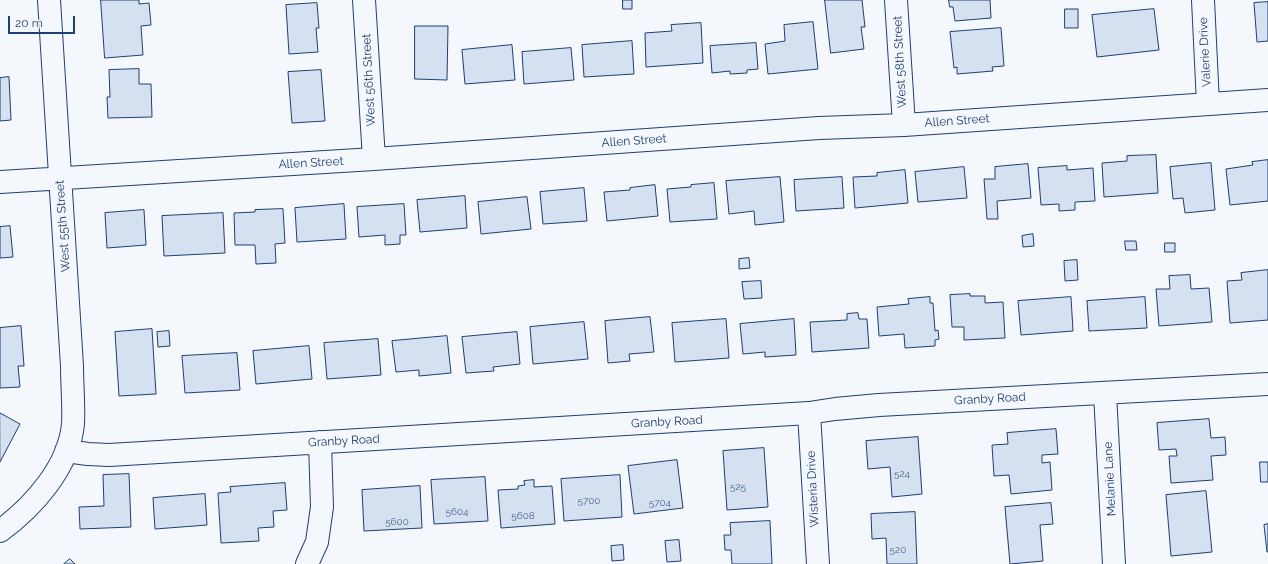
<!DOCTYPE html>
<style>
body{margin:0}
#map{position:relative;width:1268px;height:564px;overflow:hidden;background:#f4f7fb;font-family:Raleway,sans-serif}
canvas{display:block}
.scale{position:absolute;left:8px;top:16px;width:67px;height:18px;box-sizing:border-box;border:2px solid #1d3f73;border-top:0;padding-left:5px;font-size:12px;line-height:14px;white-space:nowrap;color:#1d3f73;-webkit-text-stroke:3px #f4f7fb;paint-order:stroke}
</style>
<div id="map">
<canvas width="1268" height="564"></canvas>
<div class="scale">20 m</div>
</div>
<script>
const c = document.querySelector('canvas').getContext('2d');
c.lineJoin = 'round';
function fill(path, color) { c.fillStyle = color; c.fill(path, 'evenodd'); }
function strokePath(path, color, width, dash) { c.strokeStyle = color; c.lineWidth = width; c.lineCap = dash ? 'butt' : 'round'; c.setLineDash(dash || []); c.stroke(path); }
function drawText(font, color, halo, rows, align = 'center') {
  c.font = font + ' Raleway,sans-serif'; c.lineWidth = 3; c.setLineDash([]); c.textBaseline = 'middle'; c.strokeStyle = halo; c.fillStyle = color; for (const [text, x, y, turn = 0] of rows) {
    c.save(); c.translate(x, y); c.rotate((+turn || 0) * Math.PI / 180); c.textAlign = isNaN(turn) ? turn : align; if (halo) c.strokeText(text, 0, 0); c.fillText(text, 0, 0); c.restore();
  }
}
const building = new Path2D(`
 M101,0H139V4L149,3L151,25L141,26L143,55L105,58Z
 M623,0H632V9H623Z
 M825,0H862L865,27H861L864,49L831,53Z
 M949,0H990L991,18L955,21L953,7H950Z
 M1268,2V41L1257,42L1254,3Z
 M317,3L319,28H316L318,52L289,54L286,5Z
 M1065,9H1078V28H1065Z
 M1154,9L1159,50L1097,57L1092,15Z
 M813,22L818,69L768,74L765,44L785,41L784,25Z
 M701,23L703,63L646,67L645,33L672,31L671,25Z
 M415,26H448L447,80L415,79Z
 M1001,28L1004,66L992,67L993,71L957,74V67L954,68L950,32Z
 M632,41L634,74L584,77L582,45Z
 M756,43L758,69L747,70V73L730,74V71L712,73L710,46Z
 M512,45L515,80L465,84L462,50Z
 M571,48L574,80L524,84L522,52Z
 M139,69V84H151L152,117L108,118L107,97H110L109,70Z
 M321,70L325,121L292,123L288,72Z
 M9,77L11,120L0,121V78Z
 M1156,155L1158,193L1104,197L1102,163L1127,161V156Z
 M1268,160V201L1230,205L1226,169L1253,165L1252,162Z
 M1211,163L1215,210L1185,213L1183,198L1173,199L1170,167Z
 M1028,164L1031,198L997,201L998,219H987L984,179H995V167Z
 M1067,166V170L1093,168L1095,201L1075,202V210L1059,211V204L1041,205L1038,168Z
 M964,167L967,198L918,202L915,172Z
 M905,170L908,203L855,208L853,177L877,176V173Z
 M780,177L784,222L755,225L754,211L729,214L726,181Z
 M842,177L844,208L796,211L794,180Z
 M714,183L717,219L670,222L667,189L691,187V185Z
 M655,185L658,216L607,221L604,192L630,190V188Z
 M584,188L587,221L543,224L540,192Z
 M465,196L467,228L420,232L417,200Z
 M527,197L531,229L481,234L478,202Z
 M344,204L346,239L297,242L295,208Z
 M404,204L406,235H400V244L385,245V235L359,237L357,207Z
 M283,209L285,243L275,244L276,263L256,264L255,245H235L234,213L255,212V210Z
 M144,210L146,245L107,248L105,213Z
 M223,213L225,253L164,256L162,216Z
 M10,226L13,257L0,258V227Z
 M1033,234L1034,246L1023,247L1022,236Z
 M1125,241H1136L1137,250H1126Z
 M1165,243H1175V252H1165Z
 M749,258L750,268L739,269V259Z
 M1077,260L1078,280L1065,281L1064,261Z
 M1268,270V320L1230,323L1227,281L1242,280L1241,273Z
 M1190,275L1191,289L1209,288L1212,322L1159,326L1156,289H1170L1169,276Z
 M761,281L762,298L744,299L742,282Z
 M970,294V296H985V303L1003,302L1005,338L964,340V327H952L950,295Z
 M930,297V303H933L935,331L938,330L939,339L935,340V346L905,348L904,334L879,336L877,307L909,304L908,299Z
 M1071,297L1073,331L1021,335L1018,301Z
 M1145,297L1147,328L1089,331L1087,301Z
 M858,313L859,319H867L869,348L812,352L810,322L847,320V314Z
 M650,317L654,352L629,354L630,361L608,363L605,321Z
 M726,319L729,358L675,362L672,323Z
 M794,319L796,355L765,357V352L743,354L740,324Z
 M584,322L588,359L533,364L530,327Z
 M21,326L24,366H18L20,387L0,388V328Z
 M152,329L156,394L119,396L115,332Z
 M169,331L170,346L158,347L157,332Z
 M517,332L520,364L493,367L494,371L466,373L462,337Z
 M447,336L451,373L419,376V370L396,372L392,341Z
 M378,339L381,375L327,379L324,343Z
 M309,346L312,379L256,384L253,351Z
 M237,353L240,390L185,393L182,356Z
 M0,413L20,424L0,462Z
 M1209,419L1211,438L1225,437L1226,455L1211,456L1213,480L1171,483L1169,456H1177L1176,449L1159,450L1157,423Z
 M1056,429L1058,454L1042,455V463L1050,462L1052,490L1011,494L1009,475L994,476L992,445L1008,444L1007,433Z
 M918,437L922,494L892,497L890,467L868,469L866,441Z
 M764,448L768,507L727,510L723,451Z
 M677,460L683,508L634,514L628,466Z
 M1260,462H1268V482H1261Z
 M129,474L131,527L80,529L79,507L104,506L103,475Z
 M620,475L622,517L564,521L561,479Z
 M485,477L488,521L434,524L431,480Z
 M534,480V487L552,486L555,524L501,528L498,490L518,489V486L525,485L524,481Z
 M285,483L287,510L273,511L274,527L258,528L259,541L221,543L218,493L231,492L230,487Z
 M420,486L422,528L364,531L362,490Z
 M1206,491L1212,552L1171,556L1166,495Z
 M205,494L207,525L155,529L153,498Z
 M1051,503L1053,524L1040,525L1043,561L1010,564L1005,507Z
 M915,512L917,564H887L886,538L872,539L871,514Z
 M770,521L772,564H732L731,550H725L724,535H731L730,523Z
 M1268,524V552H1267L1264,525Z
 M679,540L681,561L667,562L665,541Z
 M623,545L624,560L612,561L611,546Z
 M70,559L75,564H64Z`);
const minor = new Path2D(`
 M364,0L374,159
 M896,0L904,125
 M1203,0L1208,104
 M0,182L374,159L819,128L904,125L1268,100
 M1105,393L1114,564
 M809,413L818,564
 M66,451L88,454L109,455L809,413L835,409L879,405L1268,384
 M0,531C33,507 69,467 73,424C74,405 72,385 72,366L49,0
 M307,564L317,542L322,507L320,442`);
const numberNames = [
 ["524",902,474],
 ["525",738,487],
 ["5700",589,501],
 ["5704",660,503],
 ["5604",457,512],
 ["5608",523,516],
 ["5600",397,522],
 ["520",898,550]
];
const streetNames = [
 ["Valerie Drive",1205,52,-93],
 ["West 58th Street",900,62,-93],
 ["West 56th Street",369,80,-93],
 ["Allen Street",957,121,-4],
 ["Allen Street",634,141,-4],
 ["Allen Street",311,163,-3],
 ["West 55th Street",63,226,-94],
 ["Granby Road",990,399,-3],
 ["Granby Road",667,422,-3],
 ["Granby Road",344,441,-3],
 ["Melanie Lane",1110,479,-93],
 ["Wisteria Drive",813,489,-93]
];
fill(building, '#d5e0f0');
strokePath(building, '#1d3f73', 1);
strokePath(minor, '#1d3f73', 24);
strokePath(minor, '#f4f7fb', 22);
drawText('10px', '#4b6792', null, numberNames);
drawText('12px', '#1d3f73', '#f4f7fb', streetNames);
</script>
